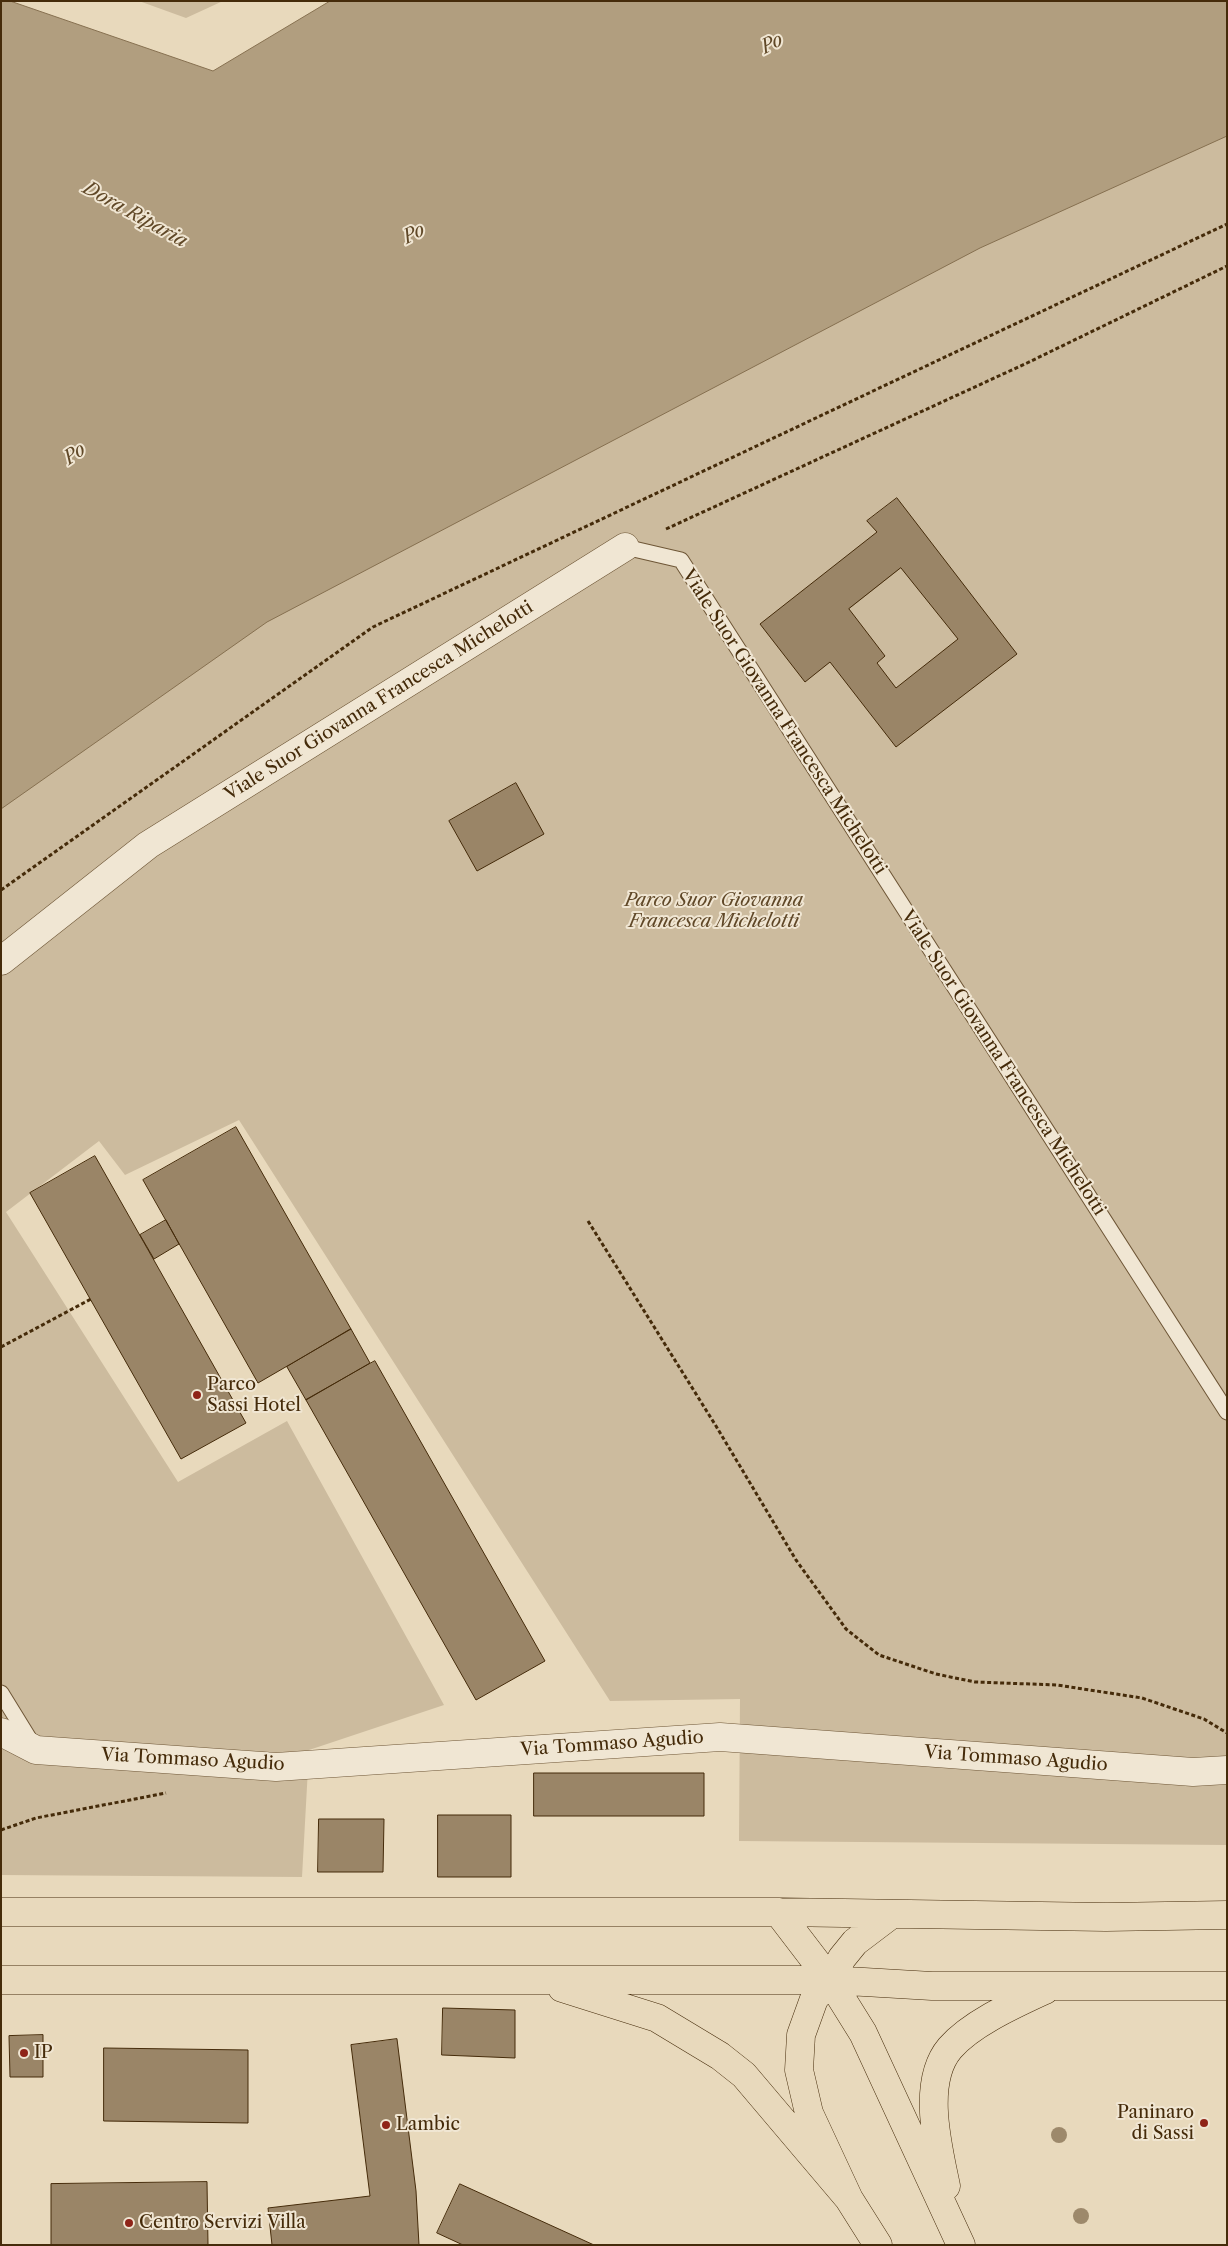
<!DOCTYPE html>
<style>
body{margin:0}
#map{position:relative;width:1228px;height:2246px;overflow:hidden;background:#e8d9bc;font-family:"Libre Caslon Text",serif}
canvas{display:block}
.frame{position:absolute;inset:0;border:2px solid #452b0a;pointer-events:none}
</style>
<div id="map">
<canvas width="1228" height="2246"></canvas>
<div class="frame"></div>
</div>
<script>
const c = document.querySelector('canvas').getContext('2d');
c.lineJoin = 'round';
function fill(path, color) { c.fillStyle = color; c.fill(path, 'evenodd'); }
function strokePath(path, color, width, dash) { c.strokeStyle = color; c.lineWidth = width; c.lineCap = dash ? 'butt' : 'round'; c.setLineDash(dash || []); c.stroke(path); }
function drawText(font, color, halo, rows, align = 'center') {
  c.font = font + ' "Libre Caslon Text",serif'; c.lineWidth = 4; c.setLineDash([]); c.textBaseline = 'middle'; c.strokeStyle = halo; c.fillStyle = color; for (const [text, x, y, turn = 0] of rows) {
    c.save(); c.translate(x, y); c.rotate((+turn || 0) * Math.PI / 180); c.textAlign = isNaN(turn) ? turn : align; if (halo) c.strokeText(text, 0, 0); c.fillText(text, 0, 0); c.restore();
  }
}
const green = new Path2D(`
 M139,1H223L186,18Z
 M1227,81V1845L739,1841L740,1699L610,1701L239,1120L125,1175L99,1141L6,1212L178,1482L287,1421L444,1705L309,1750L302,1877L1,1875V741Z`);
const water = new Path2D(`
 M1,1H10L213,71L330,1H1227V136L980,248L267,622L1,809Z`);
const building = new Path2D(`
 M897,498L1017,654L896,747L830,662L805,682L760,624L877,532L867,521ZM901,568L958,639L896,688L877,663L885,656L849,609Z
 M516,783L544,834L477,871L449,821Z
 M236,1127L351,1329L258,1383L143,1180Z
 M95,1156L246,1423L181,1459L30,1193Z
 M166,1220L179,1244L154,1259L140,1235Z
 M351,1329L370,1363L306,1400L287,1367Z
 M375,1361L545,1661L476,1700L306,1400Z
 M534,1773H704V1816H534Z
 M438,1815H511V1877H438Z
 M319,1819H384L383,1872H318Z
 M443,2008L515,2010V2058L442,2055Z
 M43,2035V2077H10L9,2036Z
 M397,2039L416,2191L419,2245H272L268,2208L370,2196L351,2045Z
 M104,2048L248,2050V2123L104,2121Z
 M207,2182L208,2245H51V2184Z
 M460,2184L594,2245H463L437,2233Z`);
const path = new Path2D(`
 M666,529L1027,363L1227,266
 M1,890L373,627L1227,224
 M588,1221L716,1426L796,1560L846,1629L879,1655L936,1674L975,1682L1057,1685L1142,1698L1204,1719L1227,1733
 M1,1347L91,1299
 M1,1830L36,1818L166,1793`);
const lane = new Path2D(`
 M625,547L681,560L1227,1412
 M1,1693L33,1745`);
const street = new Path2D(`
 M1,961L148,845L625,547
 M1,1732L36,1750L276,1767L720,1737L1193,1772L1227,1770`);
const primary = new Path2D(`
 M1,1912H778L1106,1917L1227,1915
 M778,1912L830,1980L863,2033L961,2245
 M1,1980H830L932,1986H1227
 M562,1988L657,2018L720,2056L744,2075L849,2199
 M946,2186C938,2147 921,2082 950,2048C972,2023 1015,2004 1045,1990
 M878,2245L849,2199L809,2113L799,2070L801,2035L814,1999L830,1980L842,1958L855,1942L892,1914`);
const trees = [
 [1059,2135],
 [1081,2216]
];
const markers = [
 [197,1395,5,"#8f2418"],
 [24,2053,5,"#8f2418"],
 [1204,2123,5,"#8f2418"],
 [386,2125,5,"#8f2418"],
 [129,2223,5,"#8f2418"]
];
const streetNames = [
 ["Viale Suor Giovanna Francesca Michelotti",379,701,-32],
 ["Viale Suor Giovanna Francesca Michelotti",784,722,57],
 ["Viale Suor Giovanna Francesca Michelotti",1003,1063,57],
 ["Via Tommaso Agudio",612,1744,-4],
 ["Via Tommaso Agudio",1016,1759,4],
 ["Via Tommaso Agudio",193,1760,3]
];
const parkNames = [
 ["Parco Suor Giovanna",714,901],
 ["Francesca Michelotti",714,922]
];
const poiNames = [
 ["Parco",207,1385],
 ["Sassi Hotel",207,1406],
 ["IP",34,2053],
 ["Paninaro",1194,2113,"right"],
 ["di Sassi",1194,2134,"right"],
 ["Lambic",396,2125],
 ["Centro Servizi Villa",139,2223]
];
const waterNames = [
 ["Po",772,44,-28],
 ["Dora Riparia",135,215,29],
 ["Po",414,234,-28],
 ["Po",75,454,-36]
];
fill(green, '#ccbb9e');
fill(water, '#b19e7f');
strokePath(water, '#867050', 1);
fill(building, '#9a8567');
strokePath(building, '#452b0a', 1);
strokePath(lane, '#6e5636', 17);
strokePath(street, '#6e5636', 29);
strokePath(primary, '#452b0a', 29);
strokePath(path, '#452b0a', 3, [4, 2.5]);
strokePath(lane, '#f0e6d3', 15);
strokePath(street, '#f0e6d3', 28);
strokePath(primary, '#e8d9bc', 28);
c.fillStyle = '#9d896b';
for (const [x, y] of trees) { c.beginPath(); c.arc(x, y, 8, 0, 2 * Math.PI); c.fill(); }
for (const [x, y, r, color] of markers) { const dot = new Path2D(); dot.arc(x, y, r, 0, 2 * Math.PI); c.fillStyle = color; c.fill(dot); strokePath(dot, '#f0e6d3', 2); }
drawText('18px', '#452b0a', '#f0e6d3', streetNames);
drawText('italic 18px', '#604828', '#f0e6d3', parkNames);
drawText('18px', '#452b0a', '#f0e6d3', poiNames, 'left');
drawText('italic 19px', '#604827', '#f0e6d3', waterNames);
</script>
